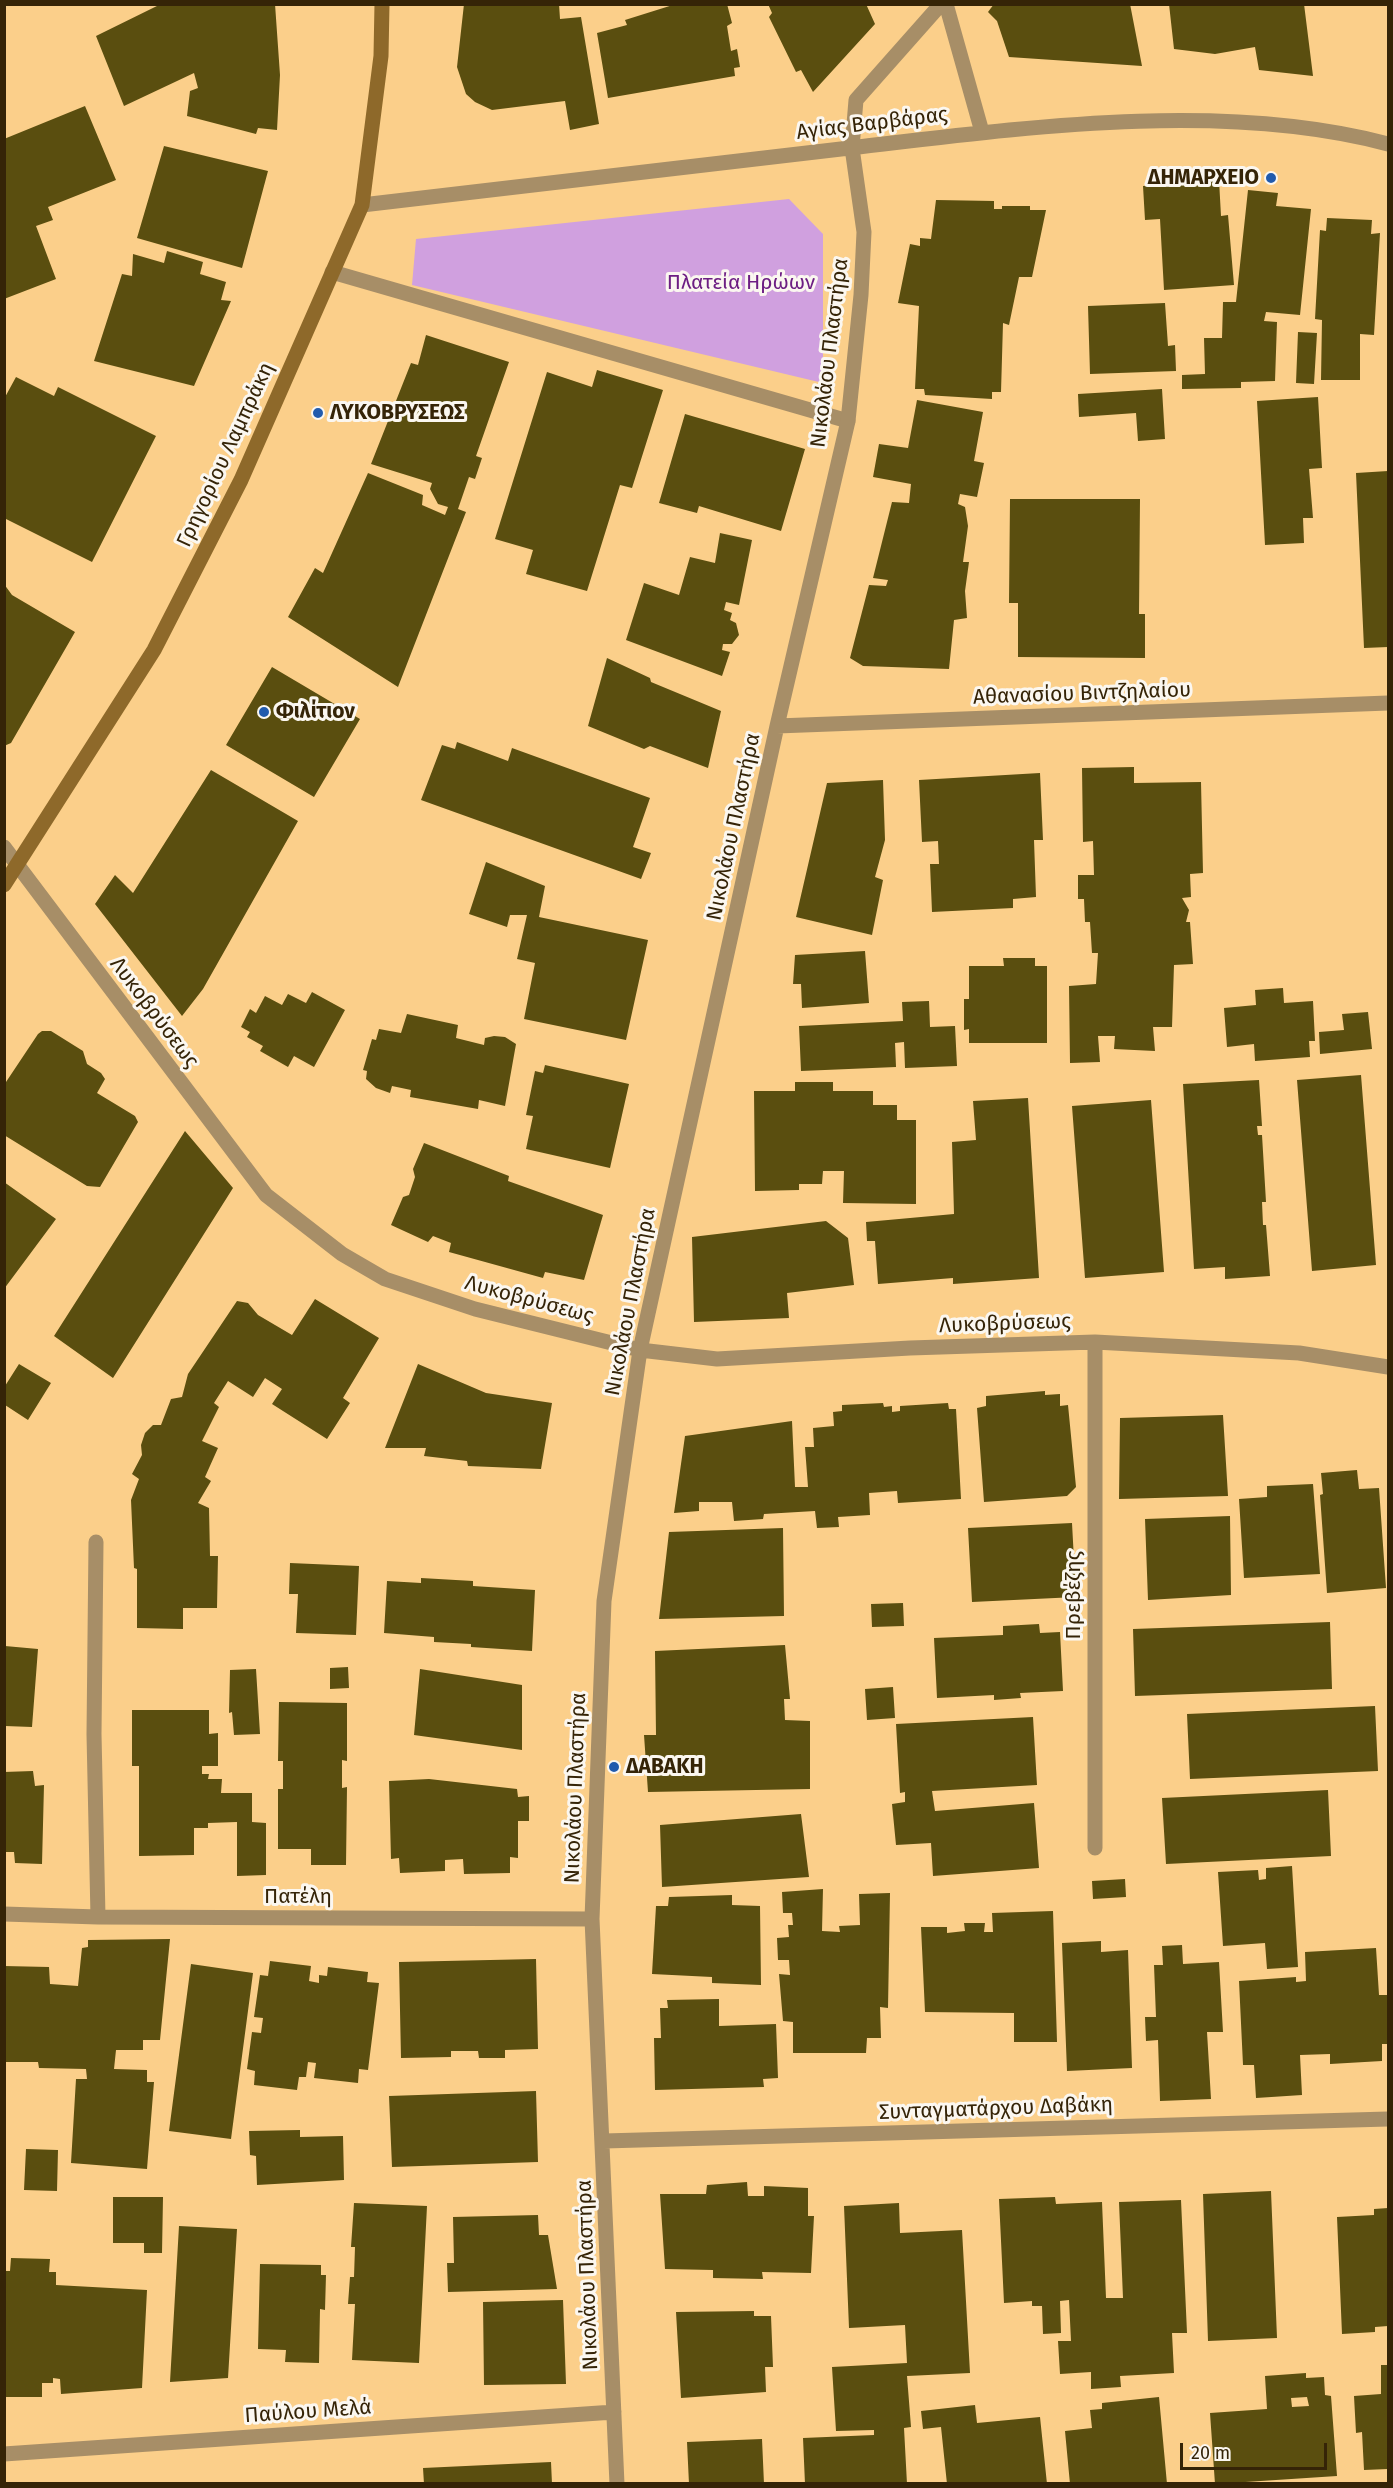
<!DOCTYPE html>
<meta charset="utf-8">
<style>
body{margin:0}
#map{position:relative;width:1393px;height:2488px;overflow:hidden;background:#fbcf8a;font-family:"Fira Sans",sans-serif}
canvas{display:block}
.frame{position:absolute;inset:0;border:6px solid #352407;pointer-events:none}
.scale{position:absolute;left:1180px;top:2443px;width:147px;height:27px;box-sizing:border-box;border:3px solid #352407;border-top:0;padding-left:8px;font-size:18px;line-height:21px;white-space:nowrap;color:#352407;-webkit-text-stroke:4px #fbf7f0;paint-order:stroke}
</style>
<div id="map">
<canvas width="1393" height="2488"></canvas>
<div class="frame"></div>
<div class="scale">20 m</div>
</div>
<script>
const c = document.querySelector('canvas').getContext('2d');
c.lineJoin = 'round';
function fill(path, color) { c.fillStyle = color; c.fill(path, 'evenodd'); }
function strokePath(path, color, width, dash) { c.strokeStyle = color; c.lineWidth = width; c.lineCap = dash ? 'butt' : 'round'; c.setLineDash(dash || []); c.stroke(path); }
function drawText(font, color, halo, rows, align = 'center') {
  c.font = font + ' "Fira Sans",sans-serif'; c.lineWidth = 6; c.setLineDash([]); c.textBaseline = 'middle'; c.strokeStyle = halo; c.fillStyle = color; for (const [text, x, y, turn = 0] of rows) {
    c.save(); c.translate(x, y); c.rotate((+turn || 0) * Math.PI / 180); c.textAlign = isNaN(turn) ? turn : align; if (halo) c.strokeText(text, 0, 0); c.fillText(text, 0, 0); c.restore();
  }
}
const green = new Path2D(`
 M789,199L823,234V383L412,285L416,239Z`);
const building = new Path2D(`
 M161,4H275L280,75L277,130L258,128L256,134L187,116L190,91L198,88L194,73L124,106L96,36Z
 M464,4H559L560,19L581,17L599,124L570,130L565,101L492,110L475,102L466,94L457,67Z
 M676,4H727L732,23L727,26L731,51L737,49L740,67L734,68L735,76L608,98L597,33L627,25L625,20Z
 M768,4H866L875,24L813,92L801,70L796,72L769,17L772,13Z
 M994,4H1130L1142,66L1009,57L997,21L988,12Z
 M1169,4H1304L1313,76L1259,70L1255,47L1215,54L1174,49Z
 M85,106L116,180L48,207L53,220L36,226L56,279L4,299V139Z
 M164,146L268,171L242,268L137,238Z
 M1219,180L1221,216L1228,215L1234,285L1164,290L1160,219L1145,220L1143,186Z
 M1248,190L1278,193L1276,206L1311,209L1300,315L1266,312L1264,321L1277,322L1275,381L1241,382V388L1182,389V375L1205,374L1204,338H1222L1223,302H1236Z
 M936,200L994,201V209H1002V206H1030V210H1046L1032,277H1019L1009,325L1003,323L1001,392H992V399L925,395L924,389H915L919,306L898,303L910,244L920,246V238L931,239Z
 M1327,218L1372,220L1371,234L1380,233L1374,335L1360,334V380H1321L1322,320L1315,319L1320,230L1326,231Z
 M167,251L203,262L200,274L226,282L221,300L231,301L194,386L94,361L122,274L132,276L133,254L164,263Z
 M1165,303L1168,346L1175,345L1176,371L1090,374L1088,306Z
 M1298,332L1317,333L1314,384L1296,383Z
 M426,335L509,362L476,456L482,458L475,479L469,477L458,509L466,512L398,687L288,617L315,568L323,573L368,473L423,495L422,505L445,515L448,507L438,504L430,489L432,483L371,464L411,363L418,365Z
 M597,370L663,390L632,488L620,485L587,591L526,574L533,550L495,539L547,372L592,387Z
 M16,377L54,396L58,387L156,436L92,562L4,518V399Z
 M1162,389L1165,439L1138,441L1136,413L1079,417L1078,394Z
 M1318,397L1322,468L1309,469L1313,518H1303L1304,543L1265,545L1257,401Z
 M917,400L983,412L974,461L984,463L977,497L960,494L958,504L965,507L968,526L963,562H969L965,591L967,618L954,620L949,669L863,666L850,658L869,585L886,586L888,580L873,578L892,502L909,503L911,484L873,477L879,444L908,448Z
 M685,414L805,449L781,531L699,506L697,513L659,503Z
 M1388,471V647L1364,648L1356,473Z
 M1010,499H1140L1139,614H1145V658L1018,657V603H1009Z
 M720,533L752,540L739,605L726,602L724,610L732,613L730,620L736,623L739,635L732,644H723L722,650L730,652L722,676L626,640L644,583L679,595L690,557L715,563Z
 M4,584L12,595L75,632L11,743L4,746Z
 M607,658L650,678L651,682L721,711L708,768L650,746L644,749L588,726Z
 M272,667L360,719L314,797L226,745Z
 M457,742L508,761L512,748L650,798L633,847L651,853L641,879L421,800L442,745L455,749Z
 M1134,767V783L1201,782L1203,873L1190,874L1191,897L1182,898L1189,910L1186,922H1190L1193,964L1174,965L1172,1027H1153L1155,1051L1114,1049L1115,1036H1098L1100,1062L1070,1063L1069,986L1096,984L1098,953H1092L1090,922H1085L1084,899H1078V875H1094L1093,841L1083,842L1082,768Z
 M211,770L298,821L203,989L182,1016L95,904L115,875L133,893Z
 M1040,773L1043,840H1034L1036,897L1013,899V908L932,912L930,864H939L938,841L922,842L919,780Z
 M883,780L885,840L875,877L883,880L872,935L796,917L827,783Z
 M486,862L545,886L539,917L648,940L626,1040L524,1019L535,963L517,959L527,915H510L507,927L469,914Z
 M865,951L869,1003L802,1008L801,984H793L795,955Z
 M1003,958H1035V966H1047V1043H969V1029L964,1030V999H969V966H1004Z
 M1283,988L1284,1003L1313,1001L1315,1041H1309L1310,1057L1255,1061L1254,1044L1227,1047L1224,1008L1256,1005L1255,990Z
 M312,992L345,1010L314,1067L294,1056L288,1067L260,1051L263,1046L247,1037L250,1032L241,1027L250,1009L256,1013L265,996L282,1005L288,994L306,1003Z
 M929,1001L930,1027L955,1026L957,1066L905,1068L904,1042L895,1043L896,1067L801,1071L799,1026L903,1021L902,1002Z
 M1368,1012L1372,1049L1320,1054L1319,1032L1344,1030L1342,1014Z
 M407,1014L458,1025L456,1038L484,1045L485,1038L494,1036L505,1037L516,1044L505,1106L479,1100L478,1109L410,1097L411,1090L392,1086L390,1093L376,1088L366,1079L367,1071L363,1070L372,1039L376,1040L379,1029L401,1033Z
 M42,1031H51L83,1051L87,1064L101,1073L105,1079L97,1093L135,1116L138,1122L100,1187L87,1186L4,1135V1085L38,1034Z
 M545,1065L629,1084L610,1168L526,1149L533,1116L526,1115L535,1071L543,1073Z
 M1361,1075L1376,1265L1312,1271L1297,1080Z
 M1259,1080L1262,1126H1257L1258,1135H1262L1266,1202H1262L1263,1225H1266L1270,1276L1225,1279V1267L1194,1269L1183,1084Z
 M795,1082H833V1091H873V1105H897V1120H916V1204L843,1203L844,1171H823L822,1184H799V1190L755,1191L754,1091H795Z
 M1028,1098L1039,1278L953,1284V1278L878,1284L875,1241H867L866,1222L954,1214L952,1142L976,1140L973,1101Z
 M1151,1100L1164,1272L1085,1278L1072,1106Z
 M185,1131L233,1188L113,1378L54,1336Z
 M424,1143L509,1176L508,1181L603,1215L584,1280L545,1272L543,1278L449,1252L451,1243L433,1236L428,1242L391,1225L403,1197L409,1195L415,1177L413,1169Z
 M4,1182L56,1219L4,1289Z
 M826,1221L848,1238L854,1285L787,1293L789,1318L694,1322L692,1237Z
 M315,1299L379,1338L343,1398L350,1403L327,1439L272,1404L282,1389L265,1378L253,1397L228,1381L214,1403L219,1407L202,1441L218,1448L205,1477L211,1481L198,1503L209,1508L210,1556H218L217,1608H183V1629L137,1628V1569L134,1568L131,1500L139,1479L132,1474L142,1455L141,1445L145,1433L153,1425H161L171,1399L182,1397L188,1374L237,1301L248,1303L258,1315L292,1335Z
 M19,1364L51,1383L28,1420L5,1405V1386Z
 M418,1364L486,1393L552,1403L541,1469L468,1466L467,1461L424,1456L426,1448H385Z
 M1045,1391V1395L1060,1394V1406L1068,1405L1076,1487L1067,1496L984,1502L977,1408L986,1406V1396Z
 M883,1403L884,1407L892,1406V1412L900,1411V1406L948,1403L949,1409H956L961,1499L898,1503L897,1491L869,1493L870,1515L838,1517L839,1527L817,1528L815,1511L764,1514L763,1519L734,1521L732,1502H699V1511L674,1513L685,1436L792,1421L795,1487H808L805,1447H814L813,1428L834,1426L833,1412L842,1411V1405Z
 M1223,1415L1228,1496L1119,1499L1120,1418Z
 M1357,1470L1359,1489L1379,1488L1386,1588L1327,1593L1320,1495L1323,1494L1321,1473Z
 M1313,1484L1320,1574L1244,1578L1239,1499L1267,1497V1486Z
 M1230,1516L1231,1595L1148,1600L1145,1519Z
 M1072,1523L1076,1597L972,1602L968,1528Z
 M783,1528L784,1616L659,1619L669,1532Z
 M290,1563L359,1566L356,1635L296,1633L298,1594H289Z
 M421,1578L473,1581V1586L535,1590L532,1651L471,1647V1644L434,1642V1637L384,1633L387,1581L421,1583Z
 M903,1603L904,1626L872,1627L871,1604Z
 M1330,1622L1332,1689L1135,1696L1133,1629Z
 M1039,1624L1040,1633L1060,1632L1063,1691L1020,1693L1021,1698L994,1700V1695L937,1698L934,1638L1003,1635V1626Z
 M785,1645L790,1699H784L785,1720L810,1721V1789L648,1792L644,1735H656L655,1651Z
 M5,1646L38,1649L32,1727L5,1726Z
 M348,1667L349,1688L330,1689V1668Z
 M256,1669L260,1734L234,1735L232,1712L229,1713L230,1670Z
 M420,1669L522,1685V1750L414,1735Z
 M893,1687L895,1718L867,1720L865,1689Z
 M279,1702L347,1703V1761L342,1760V1788L347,1787L346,1865H311V1849H278V1789H283V1761H278Z
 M1375,1706L1378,1771L1190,1779L1187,1714Z
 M132,1710H209V1734L218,1733V1766H202V1774H209L208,1779H222L221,1793H252V1822L266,1823V1875L237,1876V1822L208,1823V1828H194V1855L139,1856V1766H132Z
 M1033,1717L1037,1785L932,1791L935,1811L1034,1803L1039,1868L933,1876L931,1843L896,1845L892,1804L905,1802V1792L900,1793L896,1724Z
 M33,1771L35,1786L44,1785L42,1864L15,1863L14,1852H4V1772Z
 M429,1779L517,1789L518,1797L529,1796V1821H518V1858L510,1857V1873L464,1874L463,1859L445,1860V1871L400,1873L399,1858L391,1859L389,1781Z
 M1328,1790L1331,1856L1166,1864L1162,1798Z
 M801,1814L809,1877L662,1887L660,1825Z
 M1292,1866L1298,1967L1267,1969L1265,1943L1223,1946L1218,1872L1258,1870L1259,1880L1266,1879V1868Z
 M1125,1879L1126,1897L1093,1899L1092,1881Z
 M823,1889L822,1931L840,1932L839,1926L860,1925L859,1894L890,1893L888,2008L880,2007L881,2038H867L866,2053H793V2022L783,2021L779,1974L790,1975L789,1960H778L777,1938L789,1937L788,1925H793L792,1913H783L782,1892Z
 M732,1895V1905L760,1906L761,1985L712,1983V1977L652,1974L656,1906H668L669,1897Z
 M1053,1911L1057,2042H1014V2013L925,2012L921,1927H947V1933L965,1931L964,1923H985L984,1932H993L992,1913Z
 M170,1939L160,2040H143V2050H116L114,2069L147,2070V2082H154L147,2169L71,2163L76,2079H87L86,2069L39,2068L38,2062H4V1966L49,1967L50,1984L78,1986L82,1948L88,1947V1940Z
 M1101,1941V1952L1128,1950L1132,2068L1067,2071L1062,1943Z
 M1182,1945L1183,1964L1219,1962L1223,2032H1207L1211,2099L1160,2101L1158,2040L1146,2041L1145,2017H1156L1154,1965H1163L1162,1946Z
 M1376,1948L1379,1995H1388V2044H1382V2061L1330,2064V2054L1300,2055L1302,2095L1256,2098L1254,2065H1243L1239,1981L1296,1977V1982L1306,1981L1305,1952Z
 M536,1959L538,2049L505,2050V2058H479L478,2051H451V2057L401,2058L399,1962Z
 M270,1961L311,1966L309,1981L319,1983V1975L327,1976L328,1967L368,1972L367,1982L379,1983L368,2070L359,2069L358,2083L314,2078L316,2063L308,2062L306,2077H299L297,2090L254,2085L255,2071L247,2069L252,2032L261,2033L263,2018L254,2017L260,1975L268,1976Z
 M191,1964L253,1973L231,2139L169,2131Z
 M719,1999V2026L776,2024L778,2078L763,2079L764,2087L655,2090L654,2038H661L660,2008H668L667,2000Z
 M536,2091L538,2162L392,2167L389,2096Z
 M300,2130V2137L343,2136L344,2180L257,2185L256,2156L250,2155L249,2131Z
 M26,2149L58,2150L57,2191L24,2190Z
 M747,2182L748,2196H764V2186L808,2188V2216H814L811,2273L762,2272L763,2279L713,2278V2270L665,2269L660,2194H706L707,2185Z
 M1271,2191L1277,2338L1208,2341L1203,2194Z
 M113,2197H163L162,2253H144V2243H113Z
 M1055,2197L1056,2204L1102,2202L1106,2298H1123L1119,2202L1181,2200L1187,2333H1172L1174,2373L1120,2376L1121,2387L1091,2389V2372L1060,2374L1058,2341H1071L1069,2300L1060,2301L1061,2333L1043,2334L1042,2306H1032V2301L1004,2303L999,2199Z
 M354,2203L427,2206L419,2363L352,2360L355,2304H348L350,2277H354L355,2247H351Z
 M899,2203L900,2233L962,2230L970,2373L907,2376L911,2427L904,2428L907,2484H805L803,2438L874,2435V2430L836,2431L832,2367L907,2363L905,2325L849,2328L844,2206Z
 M1388,2208V2326L1375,2327V2332L1342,2334L1337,2217L1374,2215V2209Z
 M538,2215L539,2235H548L557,2289L448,2292L447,2263H454L453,2217Z
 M179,2226L237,2229L228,2378L170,2382Z
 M11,2258L50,2259L49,2272H56V2285L147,2290L142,2388L61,2394L60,2379L53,2378V2383H42V2397H4V2271H10Z
 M260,2264L321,2265V2275H326L325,2310L320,2309L319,2363L285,2362L286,2350L258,2349Z
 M563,2300L566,2384L484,2385L483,2302Z
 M754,2311V2316H771L773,2367H765L766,2392L681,2398L676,2312Z
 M1381,2365H1388V2469L1364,2470L1362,2432L1356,2433L1354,2396L1381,2394Z
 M1306,2373V2378L1324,2377L1325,2395L1331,2396L1337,2476L1215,2484L1210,2413L1267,2409L1265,2376ZM1307,2397L1309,2406L1292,2407L1291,2398Z
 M1159,2397L1167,2484H1070L1065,2431L1092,2428L1090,2410L1102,2409V2403Z
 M975,2405L977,2423L1040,2417L1047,2484H947L941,2427L923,2429L921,2411Z
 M762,2439L764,2484H689L687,2442Z
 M551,2462L552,2484H424L423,2468Z`);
const pedestrian = new Path2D(`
 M332,272L848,421`);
const minor = new Path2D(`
 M946,4L982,132
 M362,205C522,186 682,168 841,149C1014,129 1219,99 1388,144
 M777,726L1388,703
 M4,847L266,1195L342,1254L385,1279L475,1309L640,1350L717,1359L910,1348L1095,1342L1299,1353L1388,1367
 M96,1542L94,1734L98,1917
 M1095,1848V1342
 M4,1914L98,1917L592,1919
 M604,2141L1388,2119
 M4,2454L614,2412
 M617,2484L592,1919L604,1601L640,1350L777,726L848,421L861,295L864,232L852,148L856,100L941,4`);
const secondary = new Path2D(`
 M4,885L154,650L241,480L362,205L381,56L382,4`);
const markers = [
 [1271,178,6,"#215bad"],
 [318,413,6,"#215bad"],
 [264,712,6,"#215bad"],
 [614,1767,6,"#215bad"]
];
const streetNames = [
 ["Αγίας Βαρβάρας",872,124,-7],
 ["Νικολάου Πλαστήρα",830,353,-83],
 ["Γρηγορίου Λαμπράκη",226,455,-65],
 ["Αθανασίου Βιντζηλαίου",1082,694,-2],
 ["Νικολάου Πλαστήρα",734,827,-78],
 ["Λυκοβρύσεως",154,1013,53],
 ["Λυκοβρύσεως",529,1300,15],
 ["Νικολάου Πλαστήρα",631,1302,-79],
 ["Λυκοβρύσεως",1005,1324,-2],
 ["Πρεβέζης",1074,1595,-90],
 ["Νικολάου Πλαστήρα",576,1788,-88],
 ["Πατέλη",298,1897],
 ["Συνταγματάρχου Δαβάκη",996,2109,-2],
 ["Νικολάου Πλαστήρα",588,2275,-92],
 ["Παύλου Μελά",308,2412,-4]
];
const poiNames = [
 ["ΔΗΜΑΡΧΕΙΟ",1259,178,"right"],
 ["ΛΥΚΟΒΡΥΣΕΩΣ",330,413],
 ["Φιλίτιον",276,712],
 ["ΔΑΒΑΚΗ",626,1767]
];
const parkNames = [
 ["Πλατεία Ηρώων",741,283]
];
fill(green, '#d0a0df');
fill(building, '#5a4e0f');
strokePath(pedestrian, '#a78e67', 15);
strokePath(minor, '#a78e67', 15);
strokePath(secondary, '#8e692a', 15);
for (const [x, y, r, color] of markers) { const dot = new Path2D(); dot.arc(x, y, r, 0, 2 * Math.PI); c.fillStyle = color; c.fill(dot); strokePath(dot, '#fbf7f0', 2); }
drawText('21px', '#352407', '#fbf7f0', streetNames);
drawText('bold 21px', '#352407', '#fbf7f0', poiNames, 'left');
drawText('21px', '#6d1e83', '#fbf7f0', parkNames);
</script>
